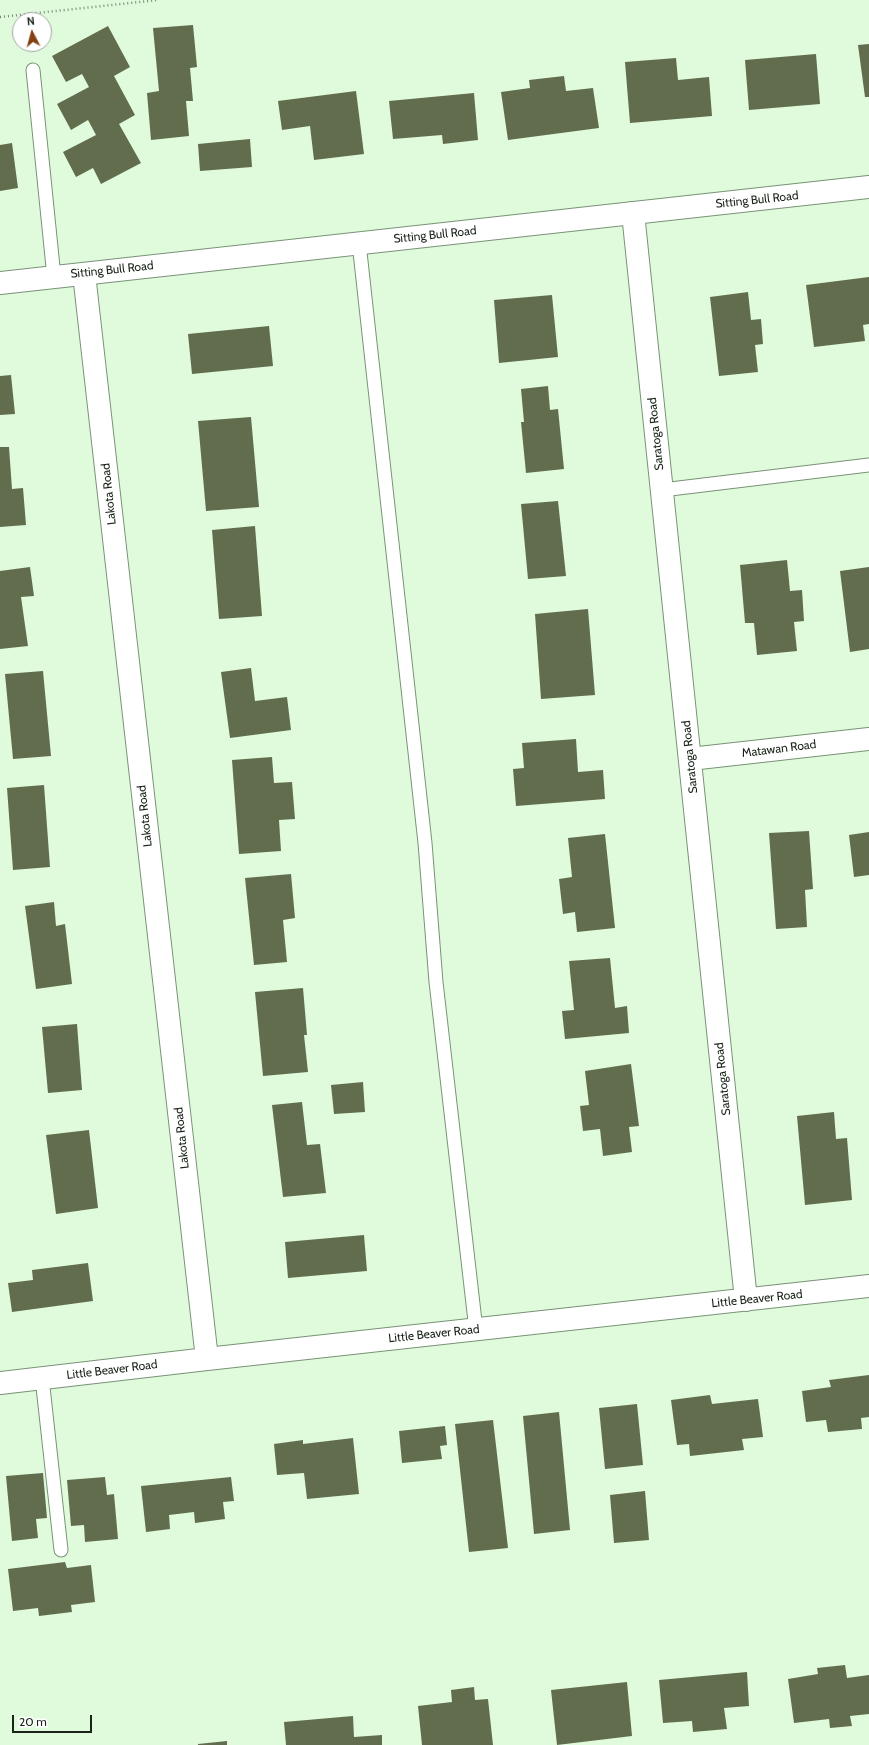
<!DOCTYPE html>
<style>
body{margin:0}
#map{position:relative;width:869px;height:1745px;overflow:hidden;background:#dffbdc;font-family:Cabin,sans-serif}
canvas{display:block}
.north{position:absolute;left:12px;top:12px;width:40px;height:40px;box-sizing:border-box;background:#fff;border:1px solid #a3a7a3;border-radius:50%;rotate:354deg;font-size:11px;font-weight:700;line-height:16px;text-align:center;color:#192318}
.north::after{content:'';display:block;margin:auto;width:14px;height:18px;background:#844112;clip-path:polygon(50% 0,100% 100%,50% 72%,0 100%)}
.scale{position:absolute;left:12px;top:1715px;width:80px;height:18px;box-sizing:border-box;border:2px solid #192318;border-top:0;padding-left:5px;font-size:12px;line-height:14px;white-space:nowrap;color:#192318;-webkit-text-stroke:3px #fff;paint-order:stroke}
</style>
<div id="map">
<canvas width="869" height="1745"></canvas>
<div class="north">N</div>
<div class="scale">20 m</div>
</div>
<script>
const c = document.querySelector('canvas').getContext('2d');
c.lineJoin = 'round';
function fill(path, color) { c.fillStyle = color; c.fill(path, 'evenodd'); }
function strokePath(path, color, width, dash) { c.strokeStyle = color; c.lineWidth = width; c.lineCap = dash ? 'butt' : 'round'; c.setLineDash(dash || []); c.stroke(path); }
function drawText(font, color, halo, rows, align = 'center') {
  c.font = font + ' Cabin,sans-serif'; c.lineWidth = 4; c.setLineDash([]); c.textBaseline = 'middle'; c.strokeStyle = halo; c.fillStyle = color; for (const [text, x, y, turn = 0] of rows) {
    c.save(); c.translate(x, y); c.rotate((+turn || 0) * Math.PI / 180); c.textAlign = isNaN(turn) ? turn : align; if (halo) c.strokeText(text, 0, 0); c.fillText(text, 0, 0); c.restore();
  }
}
const building = new Path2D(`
 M193,25L197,67L190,68L193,101H186L189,136L151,140L147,93L159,91L153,28Z
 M108,26L130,67L114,76L135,115L119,124L141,163L101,184L93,168L76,177L63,152L96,135L88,120L71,130L57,104L89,87L82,74L66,82L52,56Z
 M869,44V97H865L858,45Z
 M816,54L820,104L749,110L745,60Z
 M676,58L678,80L709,77L712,116L630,123L625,62Z
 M564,76L566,91L593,88L599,128L508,140L501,92L530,88L529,80Z
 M356,91L364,154L314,160L310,126L282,130L278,101Z
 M474,93L478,140L443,144L442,135L393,139L389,101Z
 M250,139L252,167L200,171L198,144Z
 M12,143L18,188L0,191V145Z
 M869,277V324L863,325L865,341L814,347L806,285Z
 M748,292L751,320L761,319L763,344L755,345L758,372L719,376L710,297Z
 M552,295L558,357L499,363L494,300Z
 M269,326L273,366L192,374L188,334Z
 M11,375L15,414L0,415V376Z
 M548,386L550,410L558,409L564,469L526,473L521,422H524L521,389Z
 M251,417L259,507L206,511L198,421Z
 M0,447H9L12,489L23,488L26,525L0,527Z
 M558,501L566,576L528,579L521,504Z
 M255,526L262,616L219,619L212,530Z
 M787,560L790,591L802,590L804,621L794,622L797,651L757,655L754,623H745L740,565Z
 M30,567L34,596L21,597L28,646L0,649V571Z
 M869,567V649L850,652L840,571Z
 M588,609L595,695L541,699L535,614Z
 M251,668L255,701L287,697L291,730L230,738L221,672Z
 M43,671L51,756L13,759L5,674Z
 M576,739L578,772L603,770L605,799L516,806L513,769L524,768L522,743Z
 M272,757L274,783L292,782L295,819L279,820L281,851L239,854L232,760Z
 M44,785L50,867L13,870L7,788Z
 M809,831L813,889L805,890L807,927L776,929L769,833Z
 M869,832V875L854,877L849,835Z
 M605,834L615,928L577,932L575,912L563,914L559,879L572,877L568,838Z
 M291,874L295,918L283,920L287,962L254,965L245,878Z
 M54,902L56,926L65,924L72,984L36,989L25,906Z
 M610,958L615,1008L627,1006L629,1033L565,1039L562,1011L574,1010L569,961Z
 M303,988L307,1035H304L308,1072L263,1076L255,992Z
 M77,1024L82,1090L48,1093L42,1027Z
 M631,1064L639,1126L629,1127L632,1152L603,1156L600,1129L583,1131L580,1106L589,1105L585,1071Z
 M363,1082L365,1112L334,1114L331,1085Z
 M302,1102L307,1145L320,1144L326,1193L283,1197L272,1105Z
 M834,1112L836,1139L847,1138L852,1200L805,1205L797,1116Z
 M89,1130L98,1208L56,1214L46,1135Z
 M364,1235L367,1271L288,1278L285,1242Z
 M88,1263L93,1301L12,1312L8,1283L33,1280L32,1270Z
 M869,1375V1417L861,1418L862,1429L828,1432L826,1420L806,1422L802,1391L831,1387L829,1380Z
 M710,1395L712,1404L758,1399L763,1437L742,1439L744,1450L690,1456L689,1444L677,1445L671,1400Z
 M637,1404L643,1465L605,1469L599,1408Z
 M559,1412L570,1530L534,1534L523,1416Z
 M493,1420L508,1548L469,1552L455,1424Z
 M445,1426L447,1445L440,1446L442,1459L402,1463L399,1431Z
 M353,1438L359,1494L307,1499L304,1473L277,1475L274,1444L303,1440V1444Z
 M43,1473L47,1518L36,1519L38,1538L12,1541L6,1476Z
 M105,1477L107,1495L114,1494L118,1539L85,1542L84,1525L71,1526L67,1480Z
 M231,1477L234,1501L223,1502L225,1519L195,1523L194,1512L169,1515L170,1529L146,1532L141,1486Z
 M645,1491L649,1540L614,1543L610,1495Z
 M65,1562L67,1568L91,1565L95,1602L71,1605L72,1612L39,1616L38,1608L13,1611L8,1569Z
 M845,1665L847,1678L869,1675V1714L850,1716L852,1726L830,1728L829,1719L794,1723L788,1679L818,1674L817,1668Z
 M747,1672L749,1706L724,1708L727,1729L693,1732L692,1721L663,1723L659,1680Z
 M627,1682L632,1736L557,1745L551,1690Z
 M474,1687L475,1700L488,1699L493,1745H422L418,1706L452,1702L451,1690Z
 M353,1716L354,1737L382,1735V1745H286L284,1722Z
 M227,1741V1745H198V1744Z`);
const path = new Path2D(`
 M0,17L158,0`);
const service = new Path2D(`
 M33,70L54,277
 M359,243L425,843L436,982L476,1330
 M662,490L869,465
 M42,1378L61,1550`);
const minor = new Path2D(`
 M633,213L746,1300
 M84,274L207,1359
 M690,759L869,739
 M0,1383L207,1359L869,1286`);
const tertiary = new Path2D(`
 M0,283L869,187`);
const streetNames = [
 ["Sitting Bull Road",757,200,-6],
 ["Sitting Bull Road",435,235,-6],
 ["Sitting Bull Road",112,270,-6],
 ["Saratoga Road",656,434,-96],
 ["Lakota Road",109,494,-96],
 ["Matawan Road",779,749,-7],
 ["Saratoga Road",690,757,-96],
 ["Lakota Road",145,816,-96],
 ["Saratoga Road",723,1079,-96],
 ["Lakota Road",182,1138,-96],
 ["Little Beaver Road",757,1299,-6],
 ["Little Beaver Road",434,1334,-6],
 ["Little Beaver Road",112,1370,-7]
];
fill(building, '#626d4d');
strokePath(service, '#799276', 15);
strokePath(minor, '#799276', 24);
strokePath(tertiary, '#799276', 24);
strokePath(path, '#768974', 2.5, [1, 3]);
strokePath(service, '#fff', 13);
strokePath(minor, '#fff', 22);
strokePath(tertiary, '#fff', 22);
drawText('12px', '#192318', '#fff', streetNames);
</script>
